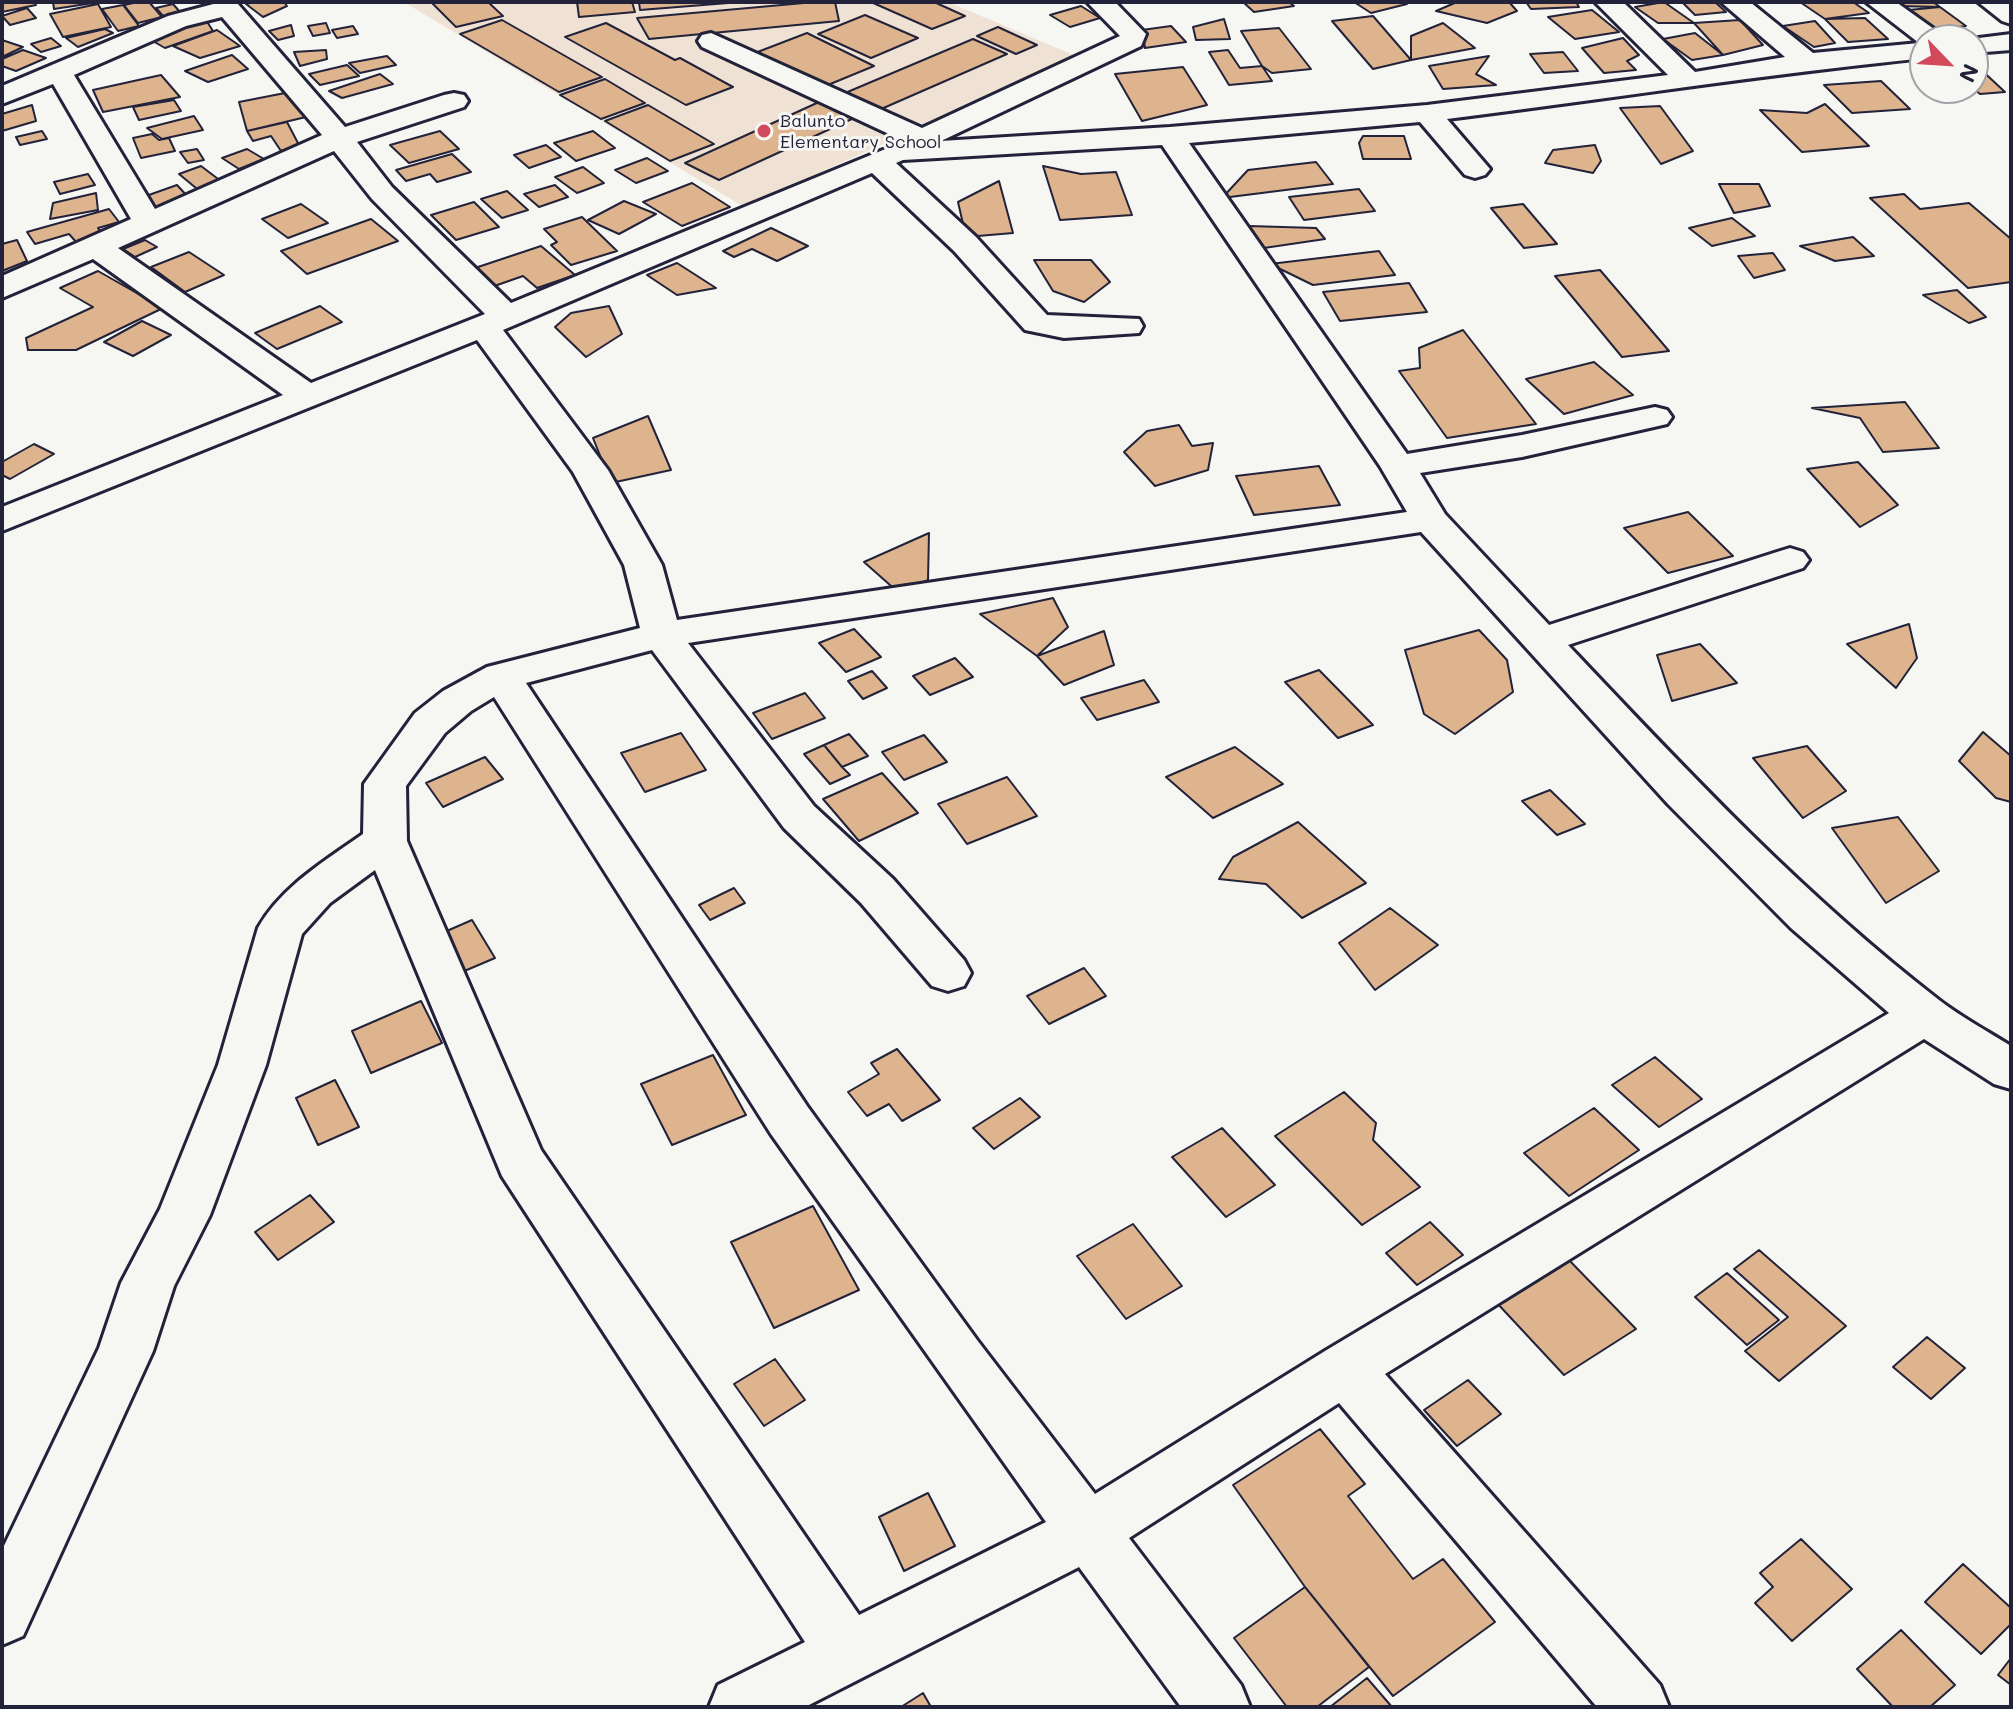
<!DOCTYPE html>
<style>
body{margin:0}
#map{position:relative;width:2013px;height:1709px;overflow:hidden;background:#f6f6f2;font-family:Mali,sans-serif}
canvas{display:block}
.frame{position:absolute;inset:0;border:4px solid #22223b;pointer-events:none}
.north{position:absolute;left:1909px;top:24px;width:80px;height:80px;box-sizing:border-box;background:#f6f6f2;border:2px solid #a1a1a9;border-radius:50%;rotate:115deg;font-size:22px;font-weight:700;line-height:32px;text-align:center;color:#22223b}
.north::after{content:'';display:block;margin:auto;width:28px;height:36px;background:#d1495b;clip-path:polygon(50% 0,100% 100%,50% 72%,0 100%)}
</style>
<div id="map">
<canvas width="2013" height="1709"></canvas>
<div class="frame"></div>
<div class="north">N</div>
</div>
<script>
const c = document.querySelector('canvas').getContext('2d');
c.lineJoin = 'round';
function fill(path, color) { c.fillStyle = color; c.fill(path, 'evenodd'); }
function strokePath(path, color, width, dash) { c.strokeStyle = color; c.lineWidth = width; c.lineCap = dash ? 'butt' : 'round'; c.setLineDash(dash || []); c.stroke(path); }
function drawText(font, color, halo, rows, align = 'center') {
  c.font = font + ' Mali,sans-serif'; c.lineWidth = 6; c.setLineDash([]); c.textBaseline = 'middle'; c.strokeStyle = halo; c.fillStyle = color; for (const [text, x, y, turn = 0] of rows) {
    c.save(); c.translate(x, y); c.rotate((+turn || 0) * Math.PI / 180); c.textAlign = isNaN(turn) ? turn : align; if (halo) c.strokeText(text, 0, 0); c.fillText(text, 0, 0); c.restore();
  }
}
const built = new Path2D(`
 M404,2H948L1076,56L744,207Z`);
const building = new Path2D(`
 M2,2H34L36,5L2,12Z
 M53,2H93V3L54,9Z
 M138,2H149L162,17L138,23L124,5Z
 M254,2H284L287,6L263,17L246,4Z
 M431,2H488L503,16L456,27Z
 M577,2H632L635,12L579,17Z
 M639,2H741L640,10Z
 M815,2H835L839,21L649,39L637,18Z
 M871,2H934L965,16L932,29Z
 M1243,2H1289L1294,6L1254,12Z
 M1354,2H1404L1407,4L1371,13Z
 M1457,2H1509L1517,11L1487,23L1436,11Z
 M1526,2H1576L1579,7L1531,9Z
 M1664,2L1694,23H1658L1635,7Z
 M1715,2L1726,12L1695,15L1683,3Z
 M1800,2H1853L1869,13L1825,19Z
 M1890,2H1933L1940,7L1896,6Z
 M98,4L111,27L63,37L50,14Z
 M173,4L180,12L163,16L156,8Z
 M123,5L139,26L118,31L102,9Z
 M1081,6L1100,18L1070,27L1050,15Z
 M1940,7L1966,26L1924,31L1898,11Z
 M27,8L36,18L10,25L2,16Z
 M1592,10L1619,32L1575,39L1548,17Z
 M865,15L918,38L871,58L818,34Z
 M1373,16L1411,60L1373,69L1332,21Z
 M1865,18L1888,39L1848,42L1825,19Z
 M1224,19L1230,39L1196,40L1193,27Z
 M206,20L213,31L165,48L151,40Z
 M502,20L602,77L559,92L460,34Z
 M1740,20L1763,45L1723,55L1694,23Z
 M1815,21L1835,43L1814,47L1783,26Z
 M326,23L330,33L313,36L308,26Z
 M606,23L675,60L680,58L733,87L686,105L565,37Z
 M1443,23L1475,48L1411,60V36Z
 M291,25L294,36L278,40L269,31Z
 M353,26L358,34L337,38L332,30Z
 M1171,26L1186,42L1145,48L1142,30Z
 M998,27L1037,45L1016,54L977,36Z
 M1279,28L1311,69L1272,73L1262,66L1241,31Z
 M105,29L113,33L78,47L66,38Z
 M217,30L240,46L200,58L173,46Z
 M807,33L874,66L823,87L755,53Z
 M1695,33L1723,55L1692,60L1663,39Z
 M51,38L61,46L41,52L31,44Z
 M1623,38L1639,55L1627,61L1636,70L1604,73L1582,48Z
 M973,39L1007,54L872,113L838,96Z
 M2,40L23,47L2,57Z
 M23,50L46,58L16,71L2,66V59Z
 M326,50L327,59L300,66L294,52Z
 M1228,50L1240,68L1262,66L1272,81L1229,85L1209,52Z
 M1563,52L1578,71L1544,73L1530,54Z
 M232,55L248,69L208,82L185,71Z
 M387,56L396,65L360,73L349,63Z
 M1489,56L1476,74L1496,85L1443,89L1429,66Z
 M347,65L359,76L320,85L309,74Z
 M1976,65L2005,92L1980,94L1973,88V66Z
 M1183,67L1207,105L1142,121L1115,74Z
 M380,74L393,84L342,98L329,91Z
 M161,75L180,97L103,112L93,90Z
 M605,79L645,103L601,119L560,95Z
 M1881,81L1910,109L1852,113L1824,85Z
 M285,93L306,117L247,131L239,102Z
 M174,100L181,111L139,120L133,107Z
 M819,102L854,118L719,180L685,163Z
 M1825,104L1869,146L1802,152L1760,110L1807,113Z
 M32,105L36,121L2,131V114Z
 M648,105L714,144L670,161L605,121Z
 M1660,106L1693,151L1661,164L1620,108Z
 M194,116L203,130L162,139L147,128Z
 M287,122L299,145L281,151L271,136L253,141L247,131Z
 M42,131L47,139L20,145L16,137Z
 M440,131L459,149L409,163L390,145Z
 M593,131L615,148L576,161L554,143Z
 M152,134L159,140L169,138L175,151L141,158L133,138Z
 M1363,136H1404L1411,159H1363L1359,143Z
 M546,145L561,157L529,168L514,155Z
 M1595,145L1601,161L1593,173L1545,163L1553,150Z
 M197,149L204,160L188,163L180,152Z
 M247,149L264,159L239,169L222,158Z
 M452,154L471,172L437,182L430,174L406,181L396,170Z
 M647,158L668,171L636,183L615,170Z
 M1316,162L1333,184L1222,198L1248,170Z
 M201,166L226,185L202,193L179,174Z
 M1043,166L1081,174L1116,172L1132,215L1060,220Z
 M583,167L604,183L577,193L555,177Z
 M88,174L95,185L60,194L54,182Z
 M999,181L1013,233L966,237L958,202Z
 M692,183L730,207L682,226L643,202Z
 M1719,184H1759L1770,206L1734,213Z
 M177,185L189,198L152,210L146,196Z
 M555,185L568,197L539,207L524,194Z
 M1359,189L1375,211L1304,220L1289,197Z
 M507,191L528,210L502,218L481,199Z
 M96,193L98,210L50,219L53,203Z
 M1904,194L1920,209L1969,203L2011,239V282L1968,288L1870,198Z
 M624,201L656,214L619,234L588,220Z
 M474,202L499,227L456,240L431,215Z
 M301,204L328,223L288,238L262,219Z
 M1523,204L1557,244L1524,248L1491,208Z
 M109,209L119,222L98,228L103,236L77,243L69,234L35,244L27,232Z
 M582,217L617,251L571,265L551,245L557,242L544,229Z
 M1732,218L1755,236L1712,246L1689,228Z
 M371,219L398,241L307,274L281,251Z
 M1249,226L1316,228L1325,239L1264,248Z
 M771,228L808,246L777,261L752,249L734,257L723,251Z
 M1853,237L1874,256L1835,261L1800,246Z
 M17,240L27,261L2,271V244Z
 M145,240L157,247L135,257L123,249Z
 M541,246L575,275L537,288L523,276L483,290L463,272Z
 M1379,251L1395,275L1313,285L1270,264Z
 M189,252L224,275L185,292L151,267Z
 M1773,253L1785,270L1754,278L1738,256Z
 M1034,260H1091L1110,282L1084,302L1053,291Z
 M677,263L716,288L677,295L647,275Z
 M1600,270L1669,351L1622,357L1555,276Z
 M98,271L163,308L76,350H28L26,338L93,307L60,288Z
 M1409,283L1427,312L1340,321L1323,292Z
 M1957,290L1986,317L1969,323L1923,295Z
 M320,306L342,322L277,349L255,333Z
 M609,306L622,334L586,357L555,327L571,313Z
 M142,321L171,335L133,356L104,342Z
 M1463,330L1536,424L1447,438L1399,371L1420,368L1419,348Z
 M1594,362L1633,395L1564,414L1526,379Z
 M1905,402L1939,448L1883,452L1860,418L1812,408Z
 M648,416L671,470L611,483L593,438Z
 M1179,425L1192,446L1213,443L1208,470L1155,486L1124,452L1147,431Z
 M34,444L54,454L10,479L2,475V462Z
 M1858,462L1898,505L1860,527L1807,469Z
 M1319,466L1340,505L1254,515L1236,476Z
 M1688,512L1733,556L1668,573L1624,528Z
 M929,533L928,580L899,593L864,562Z
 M1053,598L1068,627L1037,656L980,614Z
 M1909,624L1917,658L1896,688L1847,644Z
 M854,629L881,657L846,672L819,643Z
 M1479,630L1507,660L1513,692L1455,734L1424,714L1405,650Z
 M1104,631L1114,665L1064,685L1037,656Z
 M1700,644L1737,683L1672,701L1657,655Z
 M955,658L973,677L930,695L913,676Z
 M1319,670L1373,725L1338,738L1285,682Z
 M872,671L887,688L863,699L848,681Z
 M1144,680L1159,702L1097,720L1081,698Z
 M805,693L825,718L772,739L753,713Z
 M1983,732L2011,756V802L1996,798L1959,761Z
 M681,733L706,770L645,792L621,753Z
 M849,734L868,756L842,767L824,745Z
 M924,735L947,762L904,780L882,752Z
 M824,745L842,767L850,775L830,784L804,754Z
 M1807,746L1846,791L1803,818L1753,758Z
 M1235,747L1283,784L1213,818L1166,777Z
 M485,757L503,779L443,807L426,783Z
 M882,773L918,813L859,841L823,799Z
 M1007,777L1037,816L967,844L938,804Z
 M1550,790L1585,824L1557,835L1522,801Z
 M1898,817L1939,871L1886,903L1832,828Z
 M1298,822L1366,883L1302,918L1266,884L1219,879L1233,857Z
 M734,888L745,903L710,920L699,905Z
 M1390,908L1438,945L1375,990L1339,943Z
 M472,920L495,958L455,975L433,937Z
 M1084,968L1106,996L1049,1024L1027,996Z
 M421,1001L442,1043L371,1073L352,1031Z
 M897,1049L940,1100L902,1121L889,1104L867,1116L848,1092L879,1074L871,1063Z
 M713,1055L746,1115L672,1145L641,1084Z
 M1655,1057L1702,1099L1659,1127L1612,1085Z
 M335,1080L359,1127L318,1145L296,1098Z
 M1344,1092L1376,1123L1373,1140L1420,1187L1362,1225L1275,1136Z
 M1020,1098L1040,1117L994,1149L973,1128Z
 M1594,1108L1639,1150L1569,1196L1524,1153Z
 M1222,1128L1275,1185L1226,1217L1172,1157Z
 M310,1195L334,1222L278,1260L255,1232Z
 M813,1206L859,1290L774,1328L731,1242Z
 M1430,1222L1463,1255L1417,1285L1386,1253Z
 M1133,1224L1182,1286L1126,1319L1077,1256Z
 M1759,1250L1846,1326L1779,1381L1745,1351L1788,1317L1734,1269Z
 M1567,1258L1636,1329L1564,1375L1496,1302Z
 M1727,1273L1779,1320L1747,1345L1695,1297Z
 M1927,1337L1965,1368L1931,1399L1893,1367Z
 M775,1359L805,1400L764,1426L734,1384Z
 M1468,1380L1501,1414L1457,1446L1424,1410Z
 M1320,1429L1365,1484L1348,1496L1413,1579L1443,1559L1495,1622L1393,1696L1305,1587L1233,1485Z
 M928,1493L955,1546L904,1571L879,1517Z
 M1801,1539L1852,1589L1792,1641L1755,1603L1773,1587L1760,1573Z
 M1963,1564L2011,1608V1624L1981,1654L1925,1602Z
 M1305,1587L1369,1667L1317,1707H1287L1234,1638Z
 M1901,1630L1955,1685L1930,1707H1893L1857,1669Z
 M2011,1658V1685L1998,1675Z
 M1367,1678L1392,1707H1330Z
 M923,1693L931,1707H901Z`);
const minor = new Path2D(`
 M221,2L237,3L345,127L444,95L454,93L464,95L468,101L464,107L357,142L392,187L511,303L900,143L902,140L702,47L698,41L702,35L711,33L922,128L1120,36L1087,2H1115L1146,34L1141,46L941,141L1170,127L1427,105L1668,75L1595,2H1623L1695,72L1785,57L1721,2H1750L1813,53L1919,43L1866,2H1896L1941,34L1945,40H1925V58C1765,74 1607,99 1447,119L1490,169L1485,175L1475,178L1465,175L1420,122L1189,143L1407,454L1522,435L1655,407L1667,410L1672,417L1667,424L1522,457L1420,473L1445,514L1549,625L1777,552L1790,548L1803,552L1809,560L1803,568L1568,645C1686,770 1803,895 1939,1000C1961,1017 1987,1031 2011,1046V1089L1994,1084L1924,1039L1385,1374L1660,1685L1669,1707H1597L1339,1403L1129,1538L1241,1685L1250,1707H1181L1079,1567L805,1707H709L718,1685L805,1642L502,1176L375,870L330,903L302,934L266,1065L210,1215L174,1286L153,1351L23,1636L2,1645V1550L99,1348L121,1283L160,1209L218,1065L258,928C282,886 325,861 363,834L364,784L415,713L443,691L487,667L640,628L624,565L573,472L477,340L2,531V507L283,395L93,259L2,298V276L131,219L53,84L2,104V86L168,16ZM222,17L322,135L155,209L74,75L186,26ZM1162,145L1380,466L1407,512L677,620L662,565L608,470L503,330L872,173L954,251L1025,330L1064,338L1139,333L1143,326L1139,319L1047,315L976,237L896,163L903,160ZM334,151L372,199L485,314L311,383L118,248ZM1421,532L1668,804L1791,928L1889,1013L1325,1351L1095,1494L977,1340L807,1106L526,683L652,650L784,828L861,903L932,986L948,991L964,986L971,973L964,960L893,879L814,806L688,643ZM494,697L771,1134L1046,1522L859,1615L541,1150L407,841L406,786L445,733L471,711Z
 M1978,2H2008L2011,4V24L2002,21Z
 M2011,34V50L1973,53V40H1963Z`);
const markers = [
 [764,131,8,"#d1495b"]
];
const farPoinames = [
 ["Balunto",780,121],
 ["Elementary School",780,142]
];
fill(built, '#efe2d4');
fill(building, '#deb48e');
strokePath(building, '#22223b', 2);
strokePath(minor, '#22223b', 6);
fill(minor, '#f6f6f2');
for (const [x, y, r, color] of markers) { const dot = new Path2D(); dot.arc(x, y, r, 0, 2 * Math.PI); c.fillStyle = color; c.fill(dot); strokePath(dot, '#f6f6f2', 3); }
drawText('18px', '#22223b', '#f6f6f2', farPoinames, 'left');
</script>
